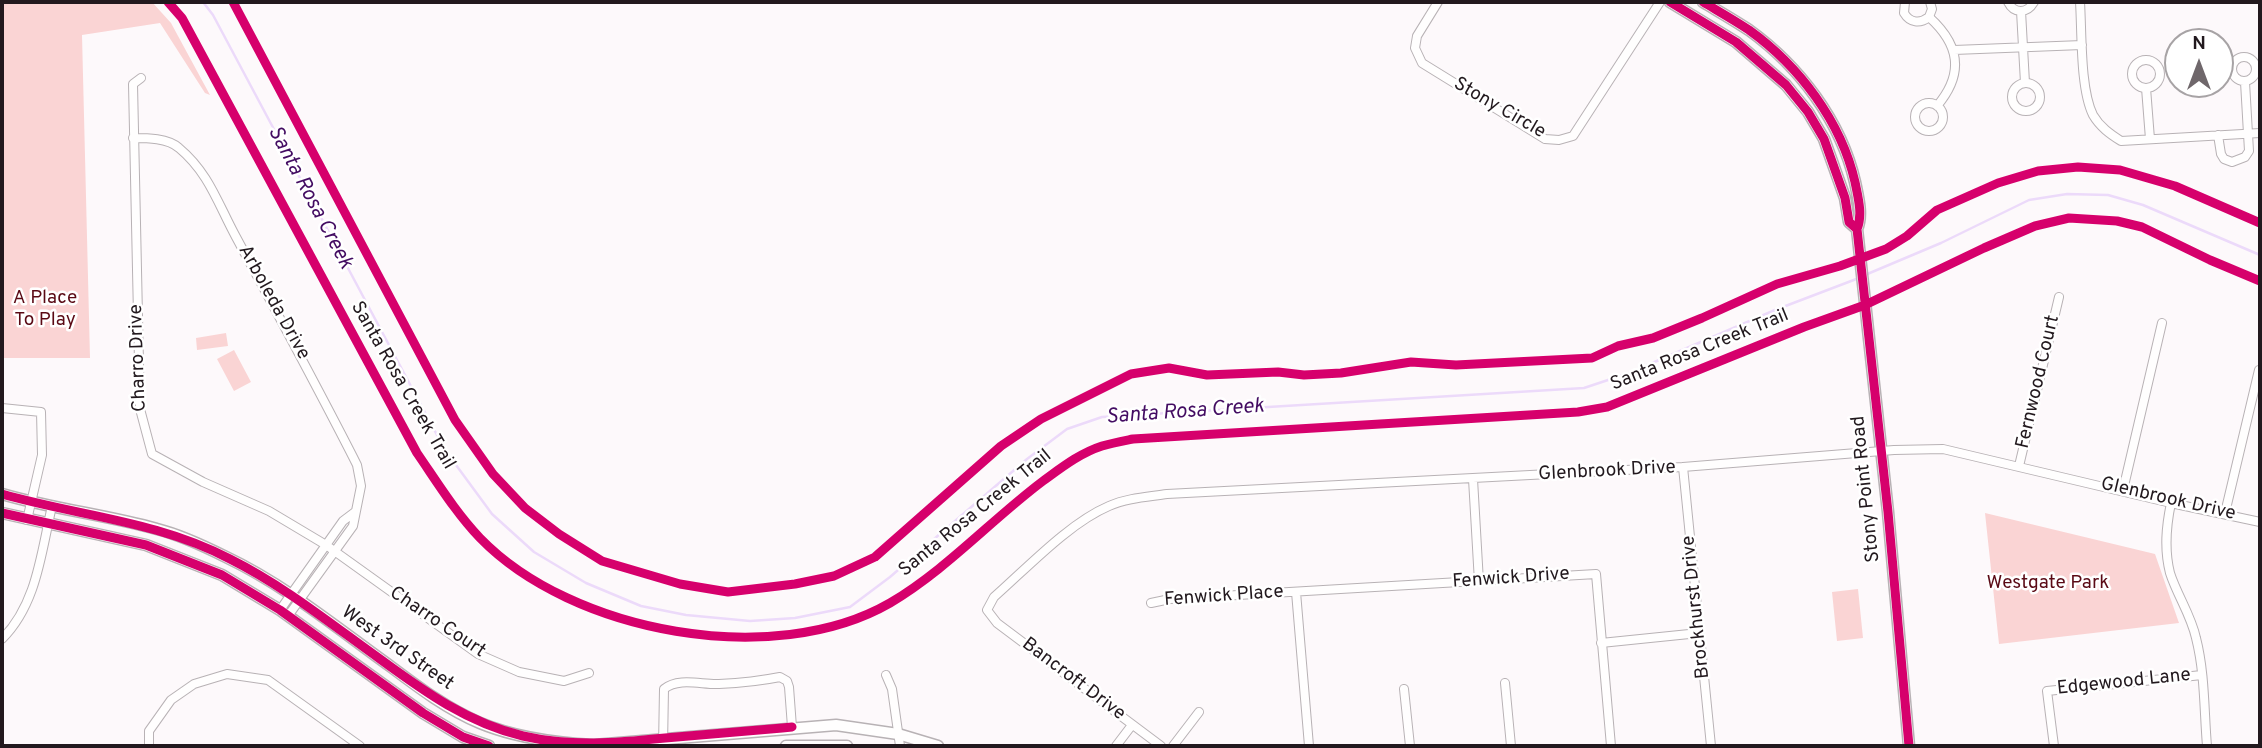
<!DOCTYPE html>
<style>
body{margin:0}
#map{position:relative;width:2262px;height:748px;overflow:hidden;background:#fdf9fb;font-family:Overpass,sans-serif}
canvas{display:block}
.frame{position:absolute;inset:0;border:4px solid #22191e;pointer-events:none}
.north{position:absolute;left:2164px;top:28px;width:70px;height:70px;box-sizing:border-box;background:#fff;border:2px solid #a7a3a5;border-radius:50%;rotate:0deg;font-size:19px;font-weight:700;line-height:28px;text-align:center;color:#22191e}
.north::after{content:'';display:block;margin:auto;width:24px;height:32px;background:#6f676b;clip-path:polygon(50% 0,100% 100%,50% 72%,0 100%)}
</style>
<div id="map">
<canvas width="2262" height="748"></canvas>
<div class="frame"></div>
<div class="north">N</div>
</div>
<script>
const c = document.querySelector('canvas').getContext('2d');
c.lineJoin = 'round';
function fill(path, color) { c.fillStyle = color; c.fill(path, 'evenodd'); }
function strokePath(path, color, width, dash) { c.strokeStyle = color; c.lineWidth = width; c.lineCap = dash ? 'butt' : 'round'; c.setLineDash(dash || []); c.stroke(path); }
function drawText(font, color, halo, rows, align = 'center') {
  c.font = font + ' Overpass,sans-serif'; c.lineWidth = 5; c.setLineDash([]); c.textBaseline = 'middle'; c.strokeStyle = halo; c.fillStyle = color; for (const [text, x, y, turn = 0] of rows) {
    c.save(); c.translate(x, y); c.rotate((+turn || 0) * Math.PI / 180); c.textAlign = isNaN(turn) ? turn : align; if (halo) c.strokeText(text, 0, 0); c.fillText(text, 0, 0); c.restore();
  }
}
const green = new Path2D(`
 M2,2H152L171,23L210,95L205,93L160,23L82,35L90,358H2Z
 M226,333L228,346L197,350L196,338Z
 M234,350L251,382L234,391L217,359Z
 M1985,513L2155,554L2179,623L1999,644Z
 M1858,589L1863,638L1837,641L1832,592Z`);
const stream = new Path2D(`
 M203,2L213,15L445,450L492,514L534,552L586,583L641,606L686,615L750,621L795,618L850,607L890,577L1027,459L1067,429L1102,417L1584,388L1629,373L1775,310L1859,278
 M1865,275L1941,243L2029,200L2067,194L2108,195L2143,205L2260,255`);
const street = new Path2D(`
 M1438,2L1417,36L1415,48L1422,63L1545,139L1559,140L1573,136L1660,2
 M1905,2L1904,13C1910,23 1920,24 1929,17L1932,9L1930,2
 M2008,2C2014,14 2027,14 2034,2
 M2080,2C2082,32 2080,89 2093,115C2100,127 2110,134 2121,141L2260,133
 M2021,11L2025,83
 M1929,17C1959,44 1965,73 1937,106
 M1954,50L2082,45
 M2232 69a12 12 0 1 1 24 0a12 12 0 1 1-24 0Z
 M2132 74a14 14 0 1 1 28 0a14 14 0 1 1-28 0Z
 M141,78L133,84L140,409L152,454L203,482L269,511L326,545L478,654L519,672L564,681L589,673
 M2012 97a14 14 0 1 1 28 0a14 14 0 1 1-28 0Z
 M2146,88L2150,139
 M1915 117a14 14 0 1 1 28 0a14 14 0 1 1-28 0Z
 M2218,135L2221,154L2224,159L2232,162L2245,157L2249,151L2245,82
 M133,138C147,138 168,138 179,148C209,173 218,204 236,237C277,313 318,388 357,465L361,486L353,526L288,616
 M2,408L41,412L42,455L27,520
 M2019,466L2059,297
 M1683,467L1711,746
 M1473,479L1479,582
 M2123,490L2162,323
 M2171,503C2166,527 2164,549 2170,573C2177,595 2191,615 2196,638C2205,673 2204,711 2207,746
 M2225,513L2259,370
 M1296,592L1309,746
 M1151,603L1170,599L1596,574L1611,746
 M280,610L343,521L355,512
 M2,639C37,604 41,553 52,506
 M1601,643L1699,633
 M886,675L892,689L900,746
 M1505,683L1511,746
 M1404,689L1410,746
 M149,746V731L171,700L194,684L227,674L268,680L360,746
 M663,746L664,689C679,677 702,685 719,684C740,683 760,681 780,677L787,681L789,687L792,727
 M1116,746L1132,725
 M1161,746L997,623L987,610L994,597C1027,568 1069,523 1109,506C1127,498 1147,497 1167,494L1683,467L1894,450L1943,449L2171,503L2260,522
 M1173,746L1199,712
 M2054,746L2047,691L2202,675`);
const secondary = new Path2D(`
 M1670,2L1736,42L1786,85L1808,112L1824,139L1845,198L1849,222L1857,229C1863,215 1858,197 1855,182C1841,121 1799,66 1749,30C1734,20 1718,11 1703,2
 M1857,229L1888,512L1909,746
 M2,494C53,509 106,515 157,529C181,535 204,546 226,557C285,585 337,628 390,666C418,687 447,709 480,723C516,738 555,743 594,745L836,725L898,734L938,746
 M2,513L146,545L222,575L280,610L423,713L463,737L489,746
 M786,746H847`);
const cycleway = new Path2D(`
 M168,2L182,18L417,453C437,482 456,513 480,538C572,633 774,670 890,603C946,570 991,520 1043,481C1061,468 1080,453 1102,446C1112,443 1123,441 1133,439L1578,412L1607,407L1804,327L1865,305L1984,248L2035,226L2069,218L2117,221L2142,227L2210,260L2260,281
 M233,2L455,420L493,474L525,508L559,534L602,561L680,584L728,592L795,584L834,576L875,557L1001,446L1041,419L1131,374L1169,368L1207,375L1278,372L1304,375L1341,373L1411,362L1456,365L1592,358L1618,346L1653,338L1702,318L1777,284L1840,266L1886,249L1907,236L1937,210L1998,183L2038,171L2078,167L2120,170L2175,186L2260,223
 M1670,2L1736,42L1786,85L1808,112L1824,139L1845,198L1849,222L1857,229C1863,215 1858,197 1855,182C1841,121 1799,66 1749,30C1734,20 1718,11 1703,2
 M1857,229L1888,512L1909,746
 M2,494C79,516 158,521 230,559C284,586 331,624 380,659C425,692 468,723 523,736C571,747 617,743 665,738C708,734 750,731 792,727
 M2,513L146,545L222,575L280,610L423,713L463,737L489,746`);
const streetNames = [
 ["Stony Circle",1499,109,30],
 ["Arboleda Drive",273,303,61],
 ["Santa Rosa Creek Trail",1700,351,-22],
 ["Charro Drive",139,358,-92],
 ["Fernwood Court",2039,382,-77],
 ["Santa Rosa Creek Trail",402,386,60],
 ["Glenbrook Drive",1607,472,-3],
 ["Stony Point Road",1867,489,-96],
 ["Glenbrook Drive",2168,500,13],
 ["Santa Rosa Creek Trail",976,514,-39],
 ["Fenwick Drive",1511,579,-4],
 ["Fenwick Place",1224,597,-4],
 ["Brockhurst Drive",1697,607,-96],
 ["Charro Court",437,623,34],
 ["West 3rd Street",397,649,35],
 ["Bancroft Drive",1073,680,37],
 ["Edgewood Lane",2124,683,-6]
];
const parkNames = [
 ["A Place",45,299],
 ["To Play",45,321],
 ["Westgate Park",2048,584]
];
const waterNames = [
 ["Santa Rosa Creek",309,198,62],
 ["Santa Rosa Creek",1185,413,-4]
];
fill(green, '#fad4d4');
strokePath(stream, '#ecdafa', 2.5);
strokePath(street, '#b8b2b5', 10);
strokePath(secondary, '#b8b2b5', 13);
strokePath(street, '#fffefe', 8);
strokePath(secondary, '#fffefe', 10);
strokePath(cycleway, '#d6006c', 9);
drawText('19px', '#22191e', '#fff', streetNames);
drawText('19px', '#5a0a15', '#fff', parkNames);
drawText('italic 21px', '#430c62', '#fff', waterNames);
</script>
